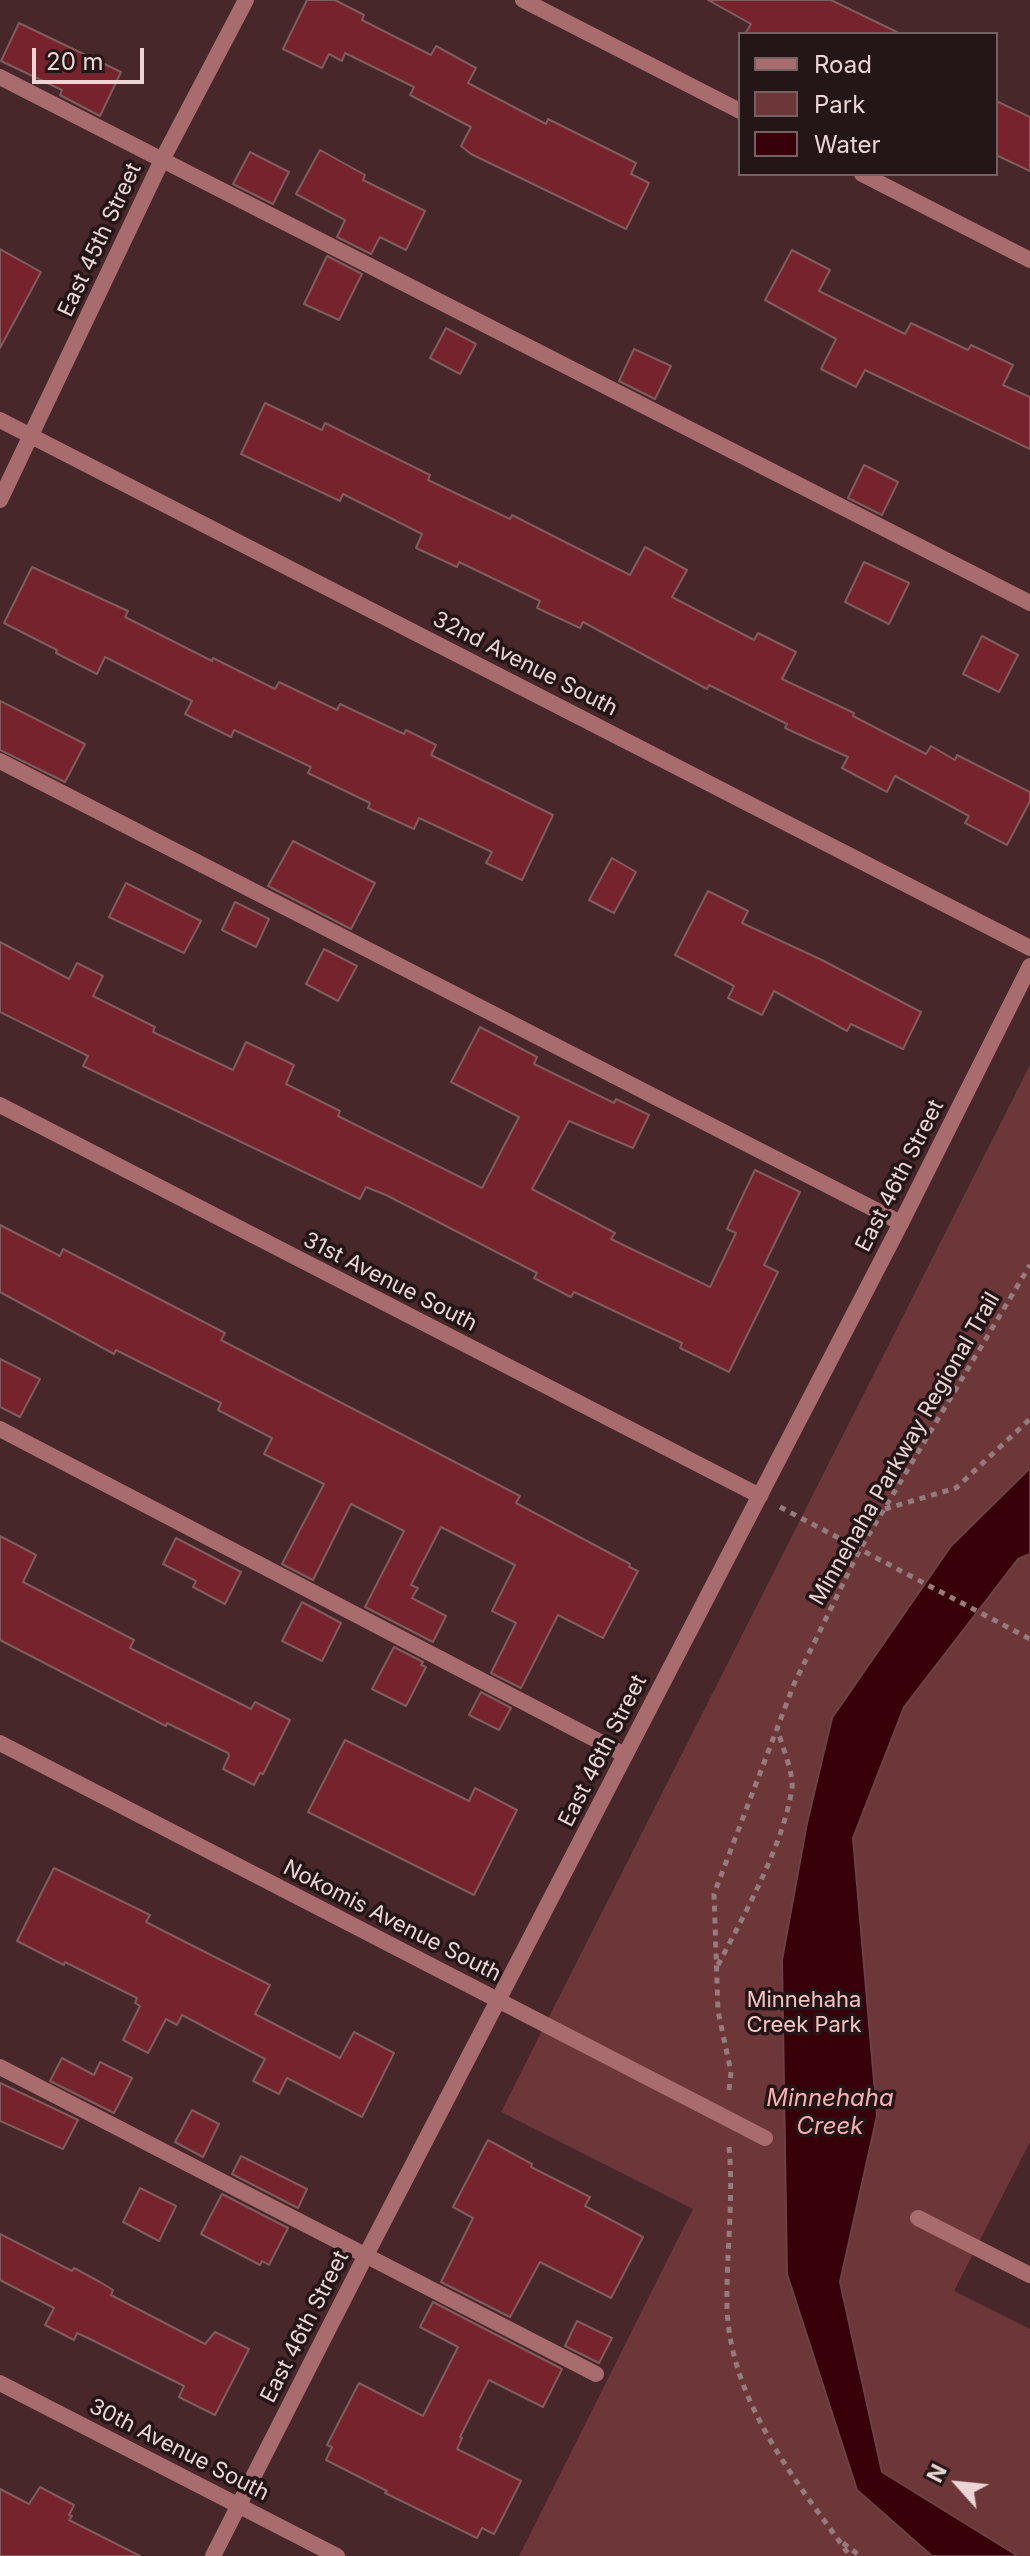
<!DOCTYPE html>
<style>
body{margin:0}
#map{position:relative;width:1030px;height:2556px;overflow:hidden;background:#472729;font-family:Inter,sans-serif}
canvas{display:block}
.legend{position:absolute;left:738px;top:32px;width:260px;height:144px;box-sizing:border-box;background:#241516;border:2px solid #746262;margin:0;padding:10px 14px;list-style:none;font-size:24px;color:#ebd5d5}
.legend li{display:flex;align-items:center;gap:16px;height:40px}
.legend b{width:40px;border:2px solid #746262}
.north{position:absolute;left:918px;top:2444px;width:80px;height:80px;-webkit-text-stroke:6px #241516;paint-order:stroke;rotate:297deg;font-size:22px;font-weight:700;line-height:32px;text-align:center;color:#ebd5d5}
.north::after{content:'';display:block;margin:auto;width:28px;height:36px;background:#ebd5d5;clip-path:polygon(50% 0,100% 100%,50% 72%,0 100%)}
.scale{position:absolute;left:32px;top:48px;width:112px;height:36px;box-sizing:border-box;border:4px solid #ebd5d5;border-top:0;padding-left:10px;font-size:24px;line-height:28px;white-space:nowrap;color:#ebd5d5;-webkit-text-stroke:6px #241516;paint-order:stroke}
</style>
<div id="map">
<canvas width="1030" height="2556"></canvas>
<ul class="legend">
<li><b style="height:10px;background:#a96c6e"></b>Road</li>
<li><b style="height:22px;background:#6d373a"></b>Park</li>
<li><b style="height:22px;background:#380008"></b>Water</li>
</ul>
<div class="north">N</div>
<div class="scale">20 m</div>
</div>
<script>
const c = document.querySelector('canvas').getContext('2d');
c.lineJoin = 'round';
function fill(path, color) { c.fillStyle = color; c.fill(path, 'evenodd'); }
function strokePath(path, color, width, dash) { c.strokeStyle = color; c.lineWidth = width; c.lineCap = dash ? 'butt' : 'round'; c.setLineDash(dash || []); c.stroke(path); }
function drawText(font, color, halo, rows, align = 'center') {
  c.font = font + ' Inter,sans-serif'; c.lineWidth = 7; c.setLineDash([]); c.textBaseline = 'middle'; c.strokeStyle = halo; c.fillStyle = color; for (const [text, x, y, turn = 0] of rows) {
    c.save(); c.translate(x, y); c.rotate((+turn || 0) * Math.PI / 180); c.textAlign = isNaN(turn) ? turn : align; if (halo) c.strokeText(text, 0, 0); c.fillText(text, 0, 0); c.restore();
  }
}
const green = new Path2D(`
 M1030,1065V2142L954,2291L1030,2329V2556H519L693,2209L501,2112Z`);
const water = new Path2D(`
 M1030,1468V1554L1018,1559L904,1707L853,1838L877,2116L840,2282L882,2472L1018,2556H932L857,2490L787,2274L782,1960L807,1823L832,1718L951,1546Z`);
const building = new Path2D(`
 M307,0H335L364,15L362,20L431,55L436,46L476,68L468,83L546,124L548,119L636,163L631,174L649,183L626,229L471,154L461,146L471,127L410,95L414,87L345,53L342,61L329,54L322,68L283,49Z
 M708,0H831L901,34H745L751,24Z
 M19,23L121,72L100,116L60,95L62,90L1,61Z
 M996,101L1030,117V171L996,155Z
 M320,150L365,175L363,180L425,211L406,250L380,237L371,254L337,237L345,220L296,194Z
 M250,152L289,172L273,204L233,184Z
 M0,249L41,272L0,348Z
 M792,250L830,270L819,291L905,334L911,323L968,350L971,345L1013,365L1003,385L1030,397V449L865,370L856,387L821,369L836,339L765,300Z
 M327,256L362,274L339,320L304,304Z
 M446,328L476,344L460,374L430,358Z
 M634,349L671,366L655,399L619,381Z
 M265,403L322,430L325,423L430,475L428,480L510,519L512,515L630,575L645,547L687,570L672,597L754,640L758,633L796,652L782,679L854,713L853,716L926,754L931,746L955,760L957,755L1030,792V801L1007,845L965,823L969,816L895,776L887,792L842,768L848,757L785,728L787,724L709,685L707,689L583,622L580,628L537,608L540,601L459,562L457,567L416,548L422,534L343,494L340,501L241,454Z
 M864,465L898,482L882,515L848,498Z
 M864,562L909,583L889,624L845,602Z
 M32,567L128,611L125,617L212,661L213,658L275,689L279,682L337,710L340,704L404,734L406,730L436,745L431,755L553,815L522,880L486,863L492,852L419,818L414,829L368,808L370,803L308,773L311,767L234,730L231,737L185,714L192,701L105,657L97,674L56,653L57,650L4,623Z
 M982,636L1018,655L999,692L963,674Z
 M0,701L85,744L65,782L0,750Z
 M293,841L375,883L351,929L268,886Z
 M612,858L636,872L614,913L589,900Z
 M126,883L201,921L184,953L109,917Z
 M708,891L748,911L742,923L822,960L921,1012L903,1049L851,1024L847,1031L774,991L762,1015L728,998L734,986L675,955Z
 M235,902L269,919L256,947L222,930Z
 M0,942L69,979L77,963L103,976L93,996L155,1027L153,1032L233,1070L246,1042L294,1065L286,1084L340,1111L338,1116L482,1188L519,1117L451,1082L480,1027L537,1057L534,1064L614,1103L616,1099L649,1115L633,1148L569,1121L532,1189L615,1233L611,1239L710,1287L736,1233L727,1229L755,1170L800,1192L764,1265L778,1272L729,1372L680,1348L682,1343L574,1292L571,1297L534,1278L537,1273L386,1195L366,1187L360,1199L83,1066L88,1056L0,1012Z
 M324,949L357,966L338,1001L306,984Z
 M0,1225L60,1256L63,1249L225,1333L221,1340L520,1496L516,1503L630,1564L629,1567L638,1571L603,1638L558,1615L521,1688L491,1673L516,1623L492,1611L515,1565L441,1527L411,1585L418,1588L412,1598L446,1616L433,1642L365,1607L404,1531L351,1504L313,1580L282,1564L324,1484L264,1454L272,1438L218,1410L221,1403L116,1350L114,1354L0,1292Z
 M0,1359L40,1379L20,1417L0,1407Z
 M0,1536L36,1555L23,1582L134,1640L130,1648L251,1709L255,1702L290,1720L263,1774L260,1773L254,1785L223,1769L229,1756L228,1753L167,1723L166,1726L0,1640Z
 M176,1538L241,1572L225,1604L193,1587L196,1581L163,1564Z
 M302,1602L341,1623L322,1661L282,1641Z
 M394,1647L423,1662L421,1665L426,1667L406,1706L372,1689Z
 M481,1692L511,1708L499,1730L469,1715Z
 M345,1740L469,1801L475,1788L517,1810L474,1895L308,1812Z
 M54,1868L150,1915L146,1922L270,1985L255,2014L340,2058L354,2032L394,2053L362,2117L287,2078L279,2094L253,2081L265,2059L182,2015L177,2025L166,2019L148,2053L123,2040L140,2006L135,2003L137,1998L65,1962L64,1965L17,1941Z
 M62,2058L94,2075L100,2062L132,2078L114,2113L50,2081Z
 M0,2083L78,2120L63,2149L0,2121Z
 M192,2110L219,2124L203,2157L175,2142Z
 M488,2140L532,2164L531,2167L590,2197L585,2206L643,2237L611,2298L540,2262L510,2317L441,2282L473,2218L453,2207Z
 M241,2156L307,2189L298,2208L232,2174Z
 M140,2188L176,2206L159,2241L123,2222Z
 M222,2194L288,2228L269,2265L262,2261L260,2265L201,2234Z
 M0,2234L72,2271L74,2268L100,2282L113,2290L111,2295L205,2344L215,2332L249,2349L215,2415L179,2397L184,2386L88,2338L77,2333L74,2340L45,2325L54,2308L0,2280Z
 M433,2302L562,2369L543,2407L489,2380L460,2437L462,2438L457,2449L521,2481L494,2534L482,2528L477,2538L385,2493L387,2491L326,2460L332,2447L327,2445L359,2383L423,2416L458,2347L420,2327Z
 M577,2321L612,2338L599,2363L565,2346Z
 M40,2487L74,2505L69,2515L72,2516L69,2520L140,2556H0V2489L29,2504Z`);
const path = new Path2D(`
 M780,1507L1030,1639
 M885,1509L956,1488L1030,1419
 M718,1965C744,1915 784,1844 792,1788C794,1774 781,1743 777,1728
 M729,2090L731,2072L718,2011L714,1894L794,1684L859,1551L1030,1265
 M729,2147C734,2200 726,2254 727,2307C730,2402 797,2482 850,2556
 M843,2543L860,2556`);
const service = new Path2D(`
 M0,77L1030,603
 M0,761L901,1223
 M0,1429L625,1755
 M0,2067L596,2374`);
const minor = new Path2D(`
 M523,0L740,111
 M862,174L1030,260
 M0,420L1030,948
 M0,500L162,160L246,0
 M0,1105L760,1496
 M0,1743L765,2138
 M918,2218L1030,2275
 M0,2383L337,2556`);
const tertiary = new Path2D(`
 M213,2556L365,2257L901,1223L1030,966`);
const streetNames = [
 ["East 45th Street",100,240,-65],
 ["32nd Avenue South",525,664,27],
 ["East 46th Street",900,1176,-63],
 ["31st Avenue South",390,1282,27],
 ["Minnehaha Parkway Regional Trail",905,1449,-60],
 ["East 46th Street",603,1751,-63],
 ["Nokomis Avenue South",392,1921,27],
 ["East 46th Street",305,2327,-63],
 ["30th Avenue South",179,2450,27]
];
const parkNames = [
 ["Minnehaha",804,2000],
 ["Creek Park",804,2025]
];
const waterNames = [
 ["Minnehaha",830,2099],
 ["Creek",830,2127]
];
fill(green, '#6d373a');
fill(water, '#380008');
strokePath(water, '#6e4046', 2);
fill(building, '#76232e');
strokePath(building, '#805c5d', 2);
strokePath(path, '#967b7c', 5, [6, 6]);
strokePath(service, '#a96c6e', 16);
strokePath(minor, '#a96c6e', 16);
strokePath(tertiary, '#a96c6e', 16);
drawText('22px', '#ebd5d5', '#241516', streetNames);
drawText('22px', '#f5c2c3', '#241516', parkNames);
drawText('italic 24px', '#f9afb1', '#241516', waterNames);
</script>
